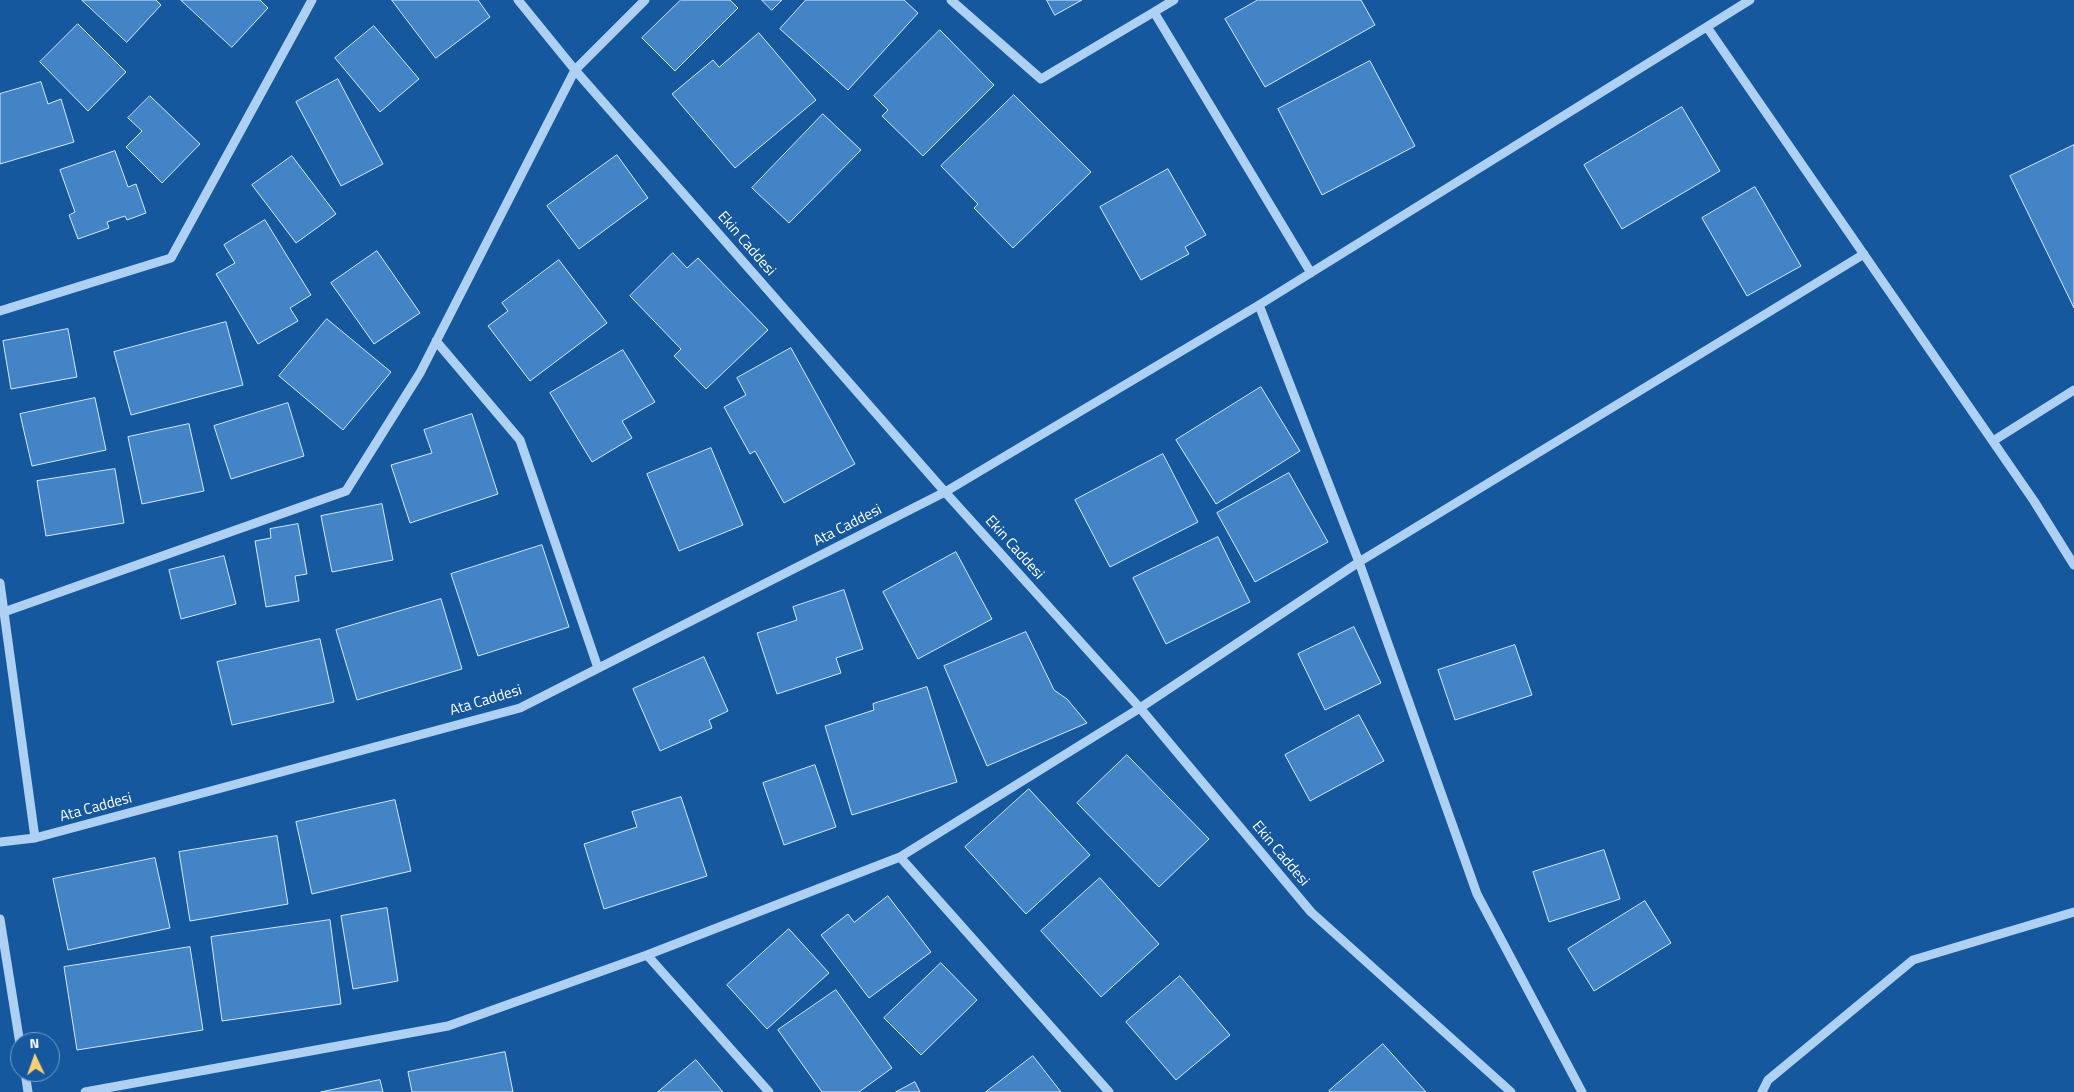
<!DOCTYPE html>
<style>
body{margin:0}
#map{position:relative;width:2074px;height:1092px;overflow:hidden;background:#15589e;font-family:"Titillium Web",sans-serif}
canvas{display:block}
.north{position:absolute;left:10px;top:1032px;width:50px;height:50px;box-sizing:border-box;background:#15589e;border:1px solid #739bc5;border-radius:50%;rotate:357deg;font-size:14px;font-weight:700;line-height:20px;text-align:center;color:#fff}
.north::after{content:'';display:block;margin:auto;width:18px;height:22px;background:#ffce6f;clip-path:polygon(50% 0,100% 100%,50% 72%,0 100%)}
</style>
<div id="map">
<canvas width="2074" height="1092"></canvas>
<div class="north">N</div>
</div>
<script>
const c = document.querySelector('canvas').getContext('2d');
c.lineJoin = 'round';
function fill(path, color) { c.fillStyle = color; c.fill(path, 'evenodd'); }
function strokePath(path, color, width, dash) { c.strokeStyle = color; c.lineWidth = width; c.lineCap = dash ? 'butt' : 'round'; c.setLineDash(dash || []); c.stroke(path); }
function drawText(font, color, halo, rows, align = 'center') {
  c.font = font + ' "Titillium Web",sans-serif'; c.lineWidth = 4; c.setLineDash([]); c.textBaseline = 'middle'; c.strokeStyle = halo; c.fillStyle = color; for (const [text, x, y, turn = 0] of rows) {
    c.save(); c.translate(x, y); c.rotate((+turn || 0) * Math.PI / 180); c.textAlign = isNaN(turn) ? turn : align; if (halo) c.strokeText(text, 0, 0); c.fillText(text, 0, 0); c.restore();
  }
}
const building = new Path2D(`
 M82,0H156L161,5L127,42Z
 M181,0H260L268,8L232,47Z
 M392,0H478L490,17L436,58Z
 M681,0H730L738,8L675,71L642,38Z
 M762,0H782L772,10Z
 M806,0H904L918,13L848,90L780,29Z
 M1047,0H1082L1055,15Z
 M1258,0H1361L1375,25L1265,87L1225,19Z
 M78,24L126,72L88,111L40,62Z
 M374,26L419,79L380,112L335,58Z
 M940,30L994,85L923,156L882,116L888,110L874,96Z
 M759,33L816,100L735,168L672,94L713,60L719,67Z
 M1370,61L1415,146L1322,195L1278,109Z
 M338,79L383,164L341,186L296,102Z
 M41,82L48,104L61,99L74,142L0,164V94Z
 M1014,95L1091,172L1013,248L974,208L978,204L941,166Z
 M150,96L200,144L162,183L126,147L142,131L128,118Z
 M1682,107L1720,171L1622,229L1584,165Z
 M823,114L861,150L789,223L752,188Z
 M2074,145V308L2010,176Z
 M115,151L128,187L136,184L146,213L127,220L125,216L107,222L109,228L78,239L69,215L75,212L60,170Z
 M617,155L648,198L579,249L547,206Z
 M292,156L336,214L296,243L252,185Z
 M1168,169L1206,235L1185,247L1189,254L1141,280L1100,207Z
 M1755,187L1801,266L1747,296L1702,218Z
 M265,220L311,295L290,308L298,321L258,344L216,274L235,263L224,245Z
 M377,251L420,313L374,344L331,283Z
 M673,253L687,268L698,258L768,330L706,389L674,356L681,349L630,296Z
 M559,260L607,323L530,381L488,326L508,311L502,303Z
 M327,319L391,372L343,430L279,376Z
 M226,322L243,385L131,415L114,352Z
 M68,329L77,377L11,389L3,341Z
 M791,348L855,464L784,503L755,451L750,454L724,407L746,395L737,378Z
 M623,350L655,402L622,421L632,438L592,462L550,393Z
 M1261,387L1300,451L1216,504L1176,440Z
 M95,398L106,450L32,466L20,414Z
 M288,403L304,456L231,479L214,426Z
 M472,414L498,494L410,523L391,465L432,453L424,430Z
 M189,424L204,491L142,504L128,437Z
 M711,448L743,525L679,551L647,474Z
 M1163,454L1198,522L1110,567L1075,500Z
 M115,469L124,523L46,536L37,481Z
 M1289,473L1328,542L1255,582L1217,513Z
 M382,504L393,560L332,572L321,516Z
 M298,524L307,574L295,576L299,601L266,607L255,541L271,538L270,529Z
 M1218,537L1250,602L1166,644L1133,578Z
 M542,545L569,627L478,656L451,574Z
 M956,552L992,619L918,659L883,592Z
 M224,556L236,604L181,619L169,570Z
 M844,590L863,649L836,658L841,673L777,694L757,633L797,620L793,607Z
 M441,599L462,669L357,700L336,630Z
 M1354,627L1381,683L1325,710L1298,654Z
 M1026,632L1054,690L1067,699L1087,723L987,766L944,666Z
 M320,639L334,702L232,725L217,662Z
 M1515,645L1532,695L1455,720L1438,670Z
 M704,657L728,711L709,720L712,728L660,751L633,689Z
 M927,687L957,782L852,815L825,726L874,710L873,704Z
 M1359,715L1384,761L1310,801L1285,755Z
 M1127,755L1209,839L1159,887L1077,803Z
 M815,765L836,827L784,845L763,783Z
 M1029,789L1090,855L1026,914L965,847Z
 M681,797L707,876L604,909L584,844L637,827L632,812Z
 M395,800L411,871L312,894L296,822Z
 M277,836L288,904L190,921L179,852Z
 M1604,850L1620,899L1549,922L1533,872Z
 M155,858L170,928L68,950L53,879Z
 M1100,878L1159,944L1101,997L1041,931Z
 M888,896L931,952L869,998L821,935L848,914L854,922Z
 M1645,901L1671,943L1594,991L1568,949Z
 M387,908L398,981L353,989L341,916Z
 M330,920L341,1004L222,1021L211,937Z
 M789,929L829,973L767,1029L727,985Z
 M190,947L203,1030L77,1050L64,967Z
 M941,963L977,1000L921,1055L884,1018Z
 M1180,976L1230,1035L1176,1080L1126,1022Z
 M836,990L892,1068L859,1092H822L778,1030Z
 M1383,1044L1426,1092H1330L1329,1091Z
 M505,1052L513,1092H412L408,1072Z
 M1033,1056L1061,1092H986Z
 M696,1060L723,1092H658Z
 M380,1080L383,1092H321Z
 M915,1082L920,1092H896Z`);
const minor = new Path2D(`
 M518,0L575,70L945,492L1140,708L1311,912L1511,1092
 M951,0L1041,79L1154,12L1311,273
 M1154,12L1174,0
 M1707,27L2034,501L2074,565
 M1259,305L1359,562L1477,894L1582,1092
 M0,311L171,258L312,0
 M436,341L520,440L598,668
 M1993,441L2074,390
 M0,583L35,838
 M4,612L346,491L420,373L575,70L645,0
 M0,842L35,838L520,708L945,492L1259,305L1750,0
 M900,857L1109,1092
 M0,919L20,1044
 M647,955L769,1092
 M25,1072L28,1092
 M85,1092L448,1026L647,955L900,857L1140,708L1359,562L1864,254
 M1762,1092L1768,1080L1913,960L2074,912`);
const streetNames = [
 ["Ekin Caddesi",746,244,49],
 ["Ata Caddesi",848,526,-27],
 ["Ekin Caddesi",1014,548,48],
 ["Ata Caddesi",486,701,-17],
 ["Ata Caddesi",96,808,-15],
 ["Ekin Caddesi",1280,854,50]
];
fill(building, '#4284c6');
strokePath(building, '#d5e9fd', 1);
strokePath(minor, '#add0f3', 9);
drawText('15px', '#fff', '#15589e', streetNames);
</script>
